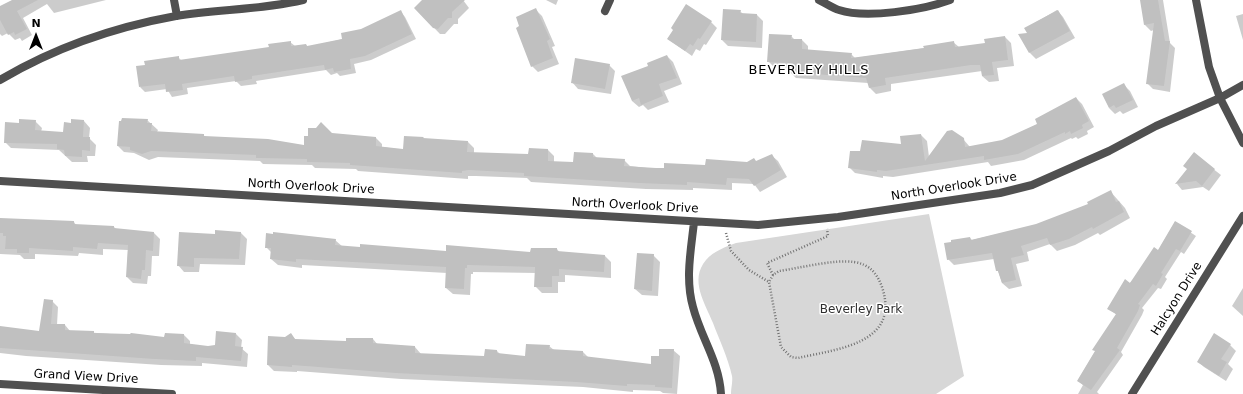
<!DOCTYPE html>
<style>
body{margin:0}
#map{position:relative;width:1243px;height:394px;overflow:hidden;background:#fff;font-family:"DejaVu Sans",sans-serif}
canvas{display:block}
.north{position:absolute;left:16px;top:16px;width:40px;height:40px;-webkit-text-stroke:3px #fff;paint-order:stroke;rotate:0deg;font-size:11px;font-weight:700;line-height:16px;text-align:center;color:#000}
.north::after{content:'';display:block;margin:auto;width:14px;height:18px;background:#000;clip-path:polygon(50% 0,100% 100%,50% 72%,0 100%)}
</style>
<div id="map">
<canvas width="1243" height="394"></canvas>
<div class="north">N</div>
</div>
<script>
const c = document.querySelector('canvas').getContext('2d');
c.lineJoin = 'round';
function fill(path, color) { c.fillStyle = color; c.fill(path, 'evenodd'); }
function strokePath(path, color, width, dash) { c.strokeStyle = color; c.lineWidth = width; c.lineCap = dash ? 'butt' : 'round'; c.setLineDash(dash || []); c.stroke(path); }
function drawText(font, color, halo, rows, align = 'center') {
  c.font = font + ' "DejaVu Sans",sans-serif'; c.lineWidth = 3; c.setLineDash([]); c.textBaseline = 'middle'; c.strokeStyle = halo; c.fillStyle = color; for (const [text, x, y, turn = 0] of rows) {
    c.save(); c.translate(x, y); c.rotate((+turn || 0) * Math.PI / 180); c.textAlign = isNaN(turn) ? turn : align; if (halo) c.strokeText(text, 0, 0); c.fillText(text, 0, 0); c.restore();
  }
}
const green = new Path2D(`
 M929,214L964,376L936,394H731C731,388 733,381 732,376C728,358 719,339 713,323C705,303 689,280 706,260C714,251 725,247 736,243Z`);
const shadow = new Path2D(`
 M14,0H106L54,13L47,4L23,18L32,35L22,41L20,38L15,40L8,33L2,36L0,34V7Z
 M423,0H463L469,8L458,19V24H454L445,34H440L415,8Z
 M546,0H558L556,5Z
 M1141,0H1163L1170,43L1175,48L1170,92L1153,89L1147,83L1154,30L1151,31L1145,25Z
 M536,10L542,16L555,46L552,47L559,64L538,72L532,66Z
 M1057,10L1063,17L1075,38L1036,59L1030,53L1029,34L1026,28Z
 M740,11L743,14L757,15L763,21L762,48L728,46L722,40Z
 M401,12L405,17L416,39L371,60L354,64L356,73L340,76L337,73L331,75L326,70L256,81L257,84L241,86L236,81L187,88L188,94L172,97L167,89L145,92L140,87L178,57L182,61L270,48L290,42L295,46L306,45L308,47L343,39Z
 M1243,14V40L1236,16Z
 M711,22L717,28L706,45L704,44L700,51L696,49L692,56L668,39Z
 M791,36L795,40H802L808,46V51L851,54L855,58L925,48L953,42L959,47L986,44L1005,37L1011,43L1014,66L997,68L999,81L989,82L982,76V71L891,84V91L876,94L870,88L868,83L796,78L790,72V68L774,67L768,61Z
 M667,56L673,62L682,84L664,91L669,102L648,110L643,105L639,107L632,101L650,66Z
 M609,65L615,71L611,94L578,89L572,82Z
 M1124,85L1130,91L1138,107L1123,114L1120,111L1115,114L1109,108Z
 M1076,98L1082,104L1094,127L1087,131L1088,134L1078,139L1076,137L1072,139L1071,138L1024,160L991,166L988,162L893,177L883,176V178L855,173L849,167L861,152L903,146L921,135L927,141L929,157L963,139L970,147L1002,141L1038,124Z
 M147,120L158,130L157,132L203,135L206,137L305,147L331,134L376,138L382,144V147L404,150L423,138L425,140L468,142L474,148V153L529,155L548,150L554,156V162L574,163L593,154L597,158L624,160L630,166L656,169L747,163L757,162L771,155L778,161L787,177L760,192L754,184L732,183V190L693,188V190L646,189L531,182L527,178L476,176H468V179L358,171L356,169L315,168L312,165L263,164L260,161L158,157L149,160L134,153L124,152L118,146Z
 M35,121L42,128L41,132L64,133L72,124L84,121L90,128L89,138L96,145L95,156H87L88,162H72L59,150L11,148L5,142L20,124Z
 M1194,154L1221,175L1209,191L1203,187L1182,190L1177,184L1188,169Z
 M1110,191L1125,208L1130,218L1100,235L1098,233L1075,245L1057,251L1050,244L1027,252L1029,261L1016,264L1022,286L1009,289L1002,283L994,259L954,265L948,259L970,238L972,240L1037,225L1089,205Z
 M0,219L74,222L76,225L114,227L116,229L154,233L160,239L159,256H152L151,276H148L147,284L133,283L127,277L128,250L103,249V255L79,253L78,256L35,254V259H24L20,255L0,254Z
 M1175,222L1196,236L1184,254L1181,252L1165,277L1167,279L1161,289L1158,288L1142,308L1144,310L1142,315L1121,352L1123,355L1097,392L1099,394H1078L1083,385L1078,380L1117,315L1108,308L1158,251Z
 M241,233L247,239L245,265L200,264L199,272H184L178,265L215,235Z
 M335,240L343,247L447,252L531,253L557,249L560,253L605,256L611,262V278L565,275V282H558V293H542L535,286L536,273L473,272V274H471L470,295L453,294L446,288L447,273L302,265V268L278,265L271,259L272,253L266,247Z
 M653,255L660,262L658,296L642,295L635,289Z
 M1243,288V316L1232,306Z
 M52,301L58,307L57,325H65L70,331L165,338L184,335L190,341V345L208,347L216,346L236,334L242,340L241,348L248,354L247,367L202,363V366L161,365L26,356L0,353V327L39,332Z
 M290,334L296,340L347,342L373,339L378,345L415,347L421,354L485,357L497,351L500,354L526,357L549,346L554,350L583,352L589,358L652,365L660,357L673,350L680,356L677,394L663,393L660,391L633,390V392L583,387L401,379L297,371V372L274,371L268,365L285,338Z
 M1230,345L1236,351L1228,364L1233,369L1226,381L1204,367L1198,361Z`);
const building = new Path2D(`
 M12,0H38L17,11L27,29L15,35L14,32L8,35L0,20V6Z
 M422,0H465L452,12V18H448L438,29L433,28L414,8Z
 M1140,0H1158L1165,41H1170L1164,86L1146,84L1154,23L1144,25Z
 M686,4L712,21L700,39L698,38L693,46L690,44L685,51L667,39L673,30L671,28Z
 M536,8L550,39L547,41L553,58L531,67L516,28L519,26L516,17Z
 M723,9L741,10L740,13L757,14L756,42L721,40Z
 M401,10L412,34L365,56L350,59L351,69L334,72L333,68L325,70L324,65L252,76V79L235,82L234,76L182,84L183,90L166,92L165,84L139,87L136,66L145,65L144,61L179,56V60L269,47L268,44L291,41V46L306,44L307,46L342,39L341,33L361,29Z
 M1058,10L1070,31L1029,53L1018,34L1027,33L1024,28Z
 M769,34L792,35L791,39H802V49L852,53L851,58L924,48L923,46L954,41L955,47L985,43L984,39L1005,36L1008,60L992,62L994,75L982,76L980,65H971L885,78L886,85L869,88L866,78L789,72V63L767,62Z
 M667,55L677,78L659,84L663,96L641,105L639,98L632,101L621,76L648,66L647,63Z
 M575,58L610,64L605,89L571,83Z
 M1124,83L1133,100L1116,108L1114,105L1109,108L1102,94Z
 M1076,97L1089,121L1082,125L1083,128L1071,134L1070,131L1065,134V132L1018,154L984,160V156L886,171L877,170V172L848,168L850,151H860L862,140L901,144L900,136L921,134L925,161L947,131L952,130L964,138L965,147L1002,140L1037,124L1035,119Z
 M122,118L148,119L147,123H152L151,131L204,134V136L268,139L304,145V136H308V128H316L321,122L332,133L376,137V146L403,149L404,136L424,137L423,138L468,141L467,152L528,154L529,148L548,149V161L573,162L574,152L593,153V157L625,159L624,166L656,168H664V163L705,165L706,159L747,162L754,158L756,161L772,154L781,170L754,186L749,179L727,178L726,185L687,182V185L639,183L524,176V173L469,170L462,171V173L350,165V163L307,162V159L256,158V155L151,151L142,154L130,150V147L117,146L119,121H121Z
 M19,119L36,120L35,130L63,132L64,122L71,123V119L84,120L83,137H90V151L82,150V157L65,156L64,150L57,149V144L4,143L5,122L19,123Z
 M1194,152L1215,169L1202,186L1196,181L1175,184L1187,169L1183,166Z
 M1111,190L1116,202L1119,201L1124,212L1093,229L1092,227L1069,239L1050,245L1047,238L1021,246L1024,255L1011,258L1016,280L1002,283L998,271H996L992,253L947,260L944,243L951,242V240L970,237L971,240L1036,224L1088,204L1087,202Z
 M0,218L74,221V224L114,226V228L154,232L153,251L146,250L145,270H142L141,279L126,277L128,245L98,243L97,249L73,247V251L29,248V253H17V249H5L6,236H3V233H0Z
 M1175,221L1192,231L1180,251L1176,249L1161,273L1163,274L1156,286L1153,284L1138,304L1140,305L1138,311L1117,348L1120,350L1091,390L1077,381L1095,351L1092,350L1116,314L1107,309L1125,279L1130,283L1154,247L1158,250Z
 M215,230L241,232L239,259L194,258V267L177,266L179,232L215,234Z
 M273,232L336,239L335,245L360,247V244L446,251V245L530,252L531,248H557V251L605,255L604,272L559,269V276H552V287H534L535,267L467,265V268H465L464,289L445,288L446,267L296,259V262L270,259L271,248H265L266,233L273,234Z
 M637,253L654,254L652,291L634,289Z
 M44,299L53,300L51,324H65V330L94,331V333L130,334L131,333L164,337L165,333L184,334V343L208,346L215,345L216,331L236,333L235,346L243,347L241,361L196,357V361L154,359L0,348V326L39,331Z
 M291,333L295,339L346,341V338H373V343L415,346V353L484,356L485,349L497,350V353L525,356L526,344L550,345L549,349L583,351V356L651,364V356H659V349H674L672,388L655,387V385L627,384V386L576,382L395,373L292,365V367L267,365L268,336L285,337Z
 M1214,333L1231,344L1221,359L1227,362L1219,376L1197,362Z`);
const path = new Path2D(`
 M726,233L731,251L749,270L769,282L781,347L791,357L798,358C837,349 901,344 882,287C877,273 869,264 854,262C835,259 800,268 779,271L773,275L769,282
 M773,275L767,263L828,236L827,229`);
const minor = new Path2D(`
 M174,0L177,16
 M819,0C826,3 832,8 839,10C866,19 923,10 950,0
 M1196,0L1209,67L1220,98L1243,143
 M605,11L610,0
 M0,80C54,48 115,27 176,16C218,9 261,10 303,0
 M0,181L758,225L838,217L1000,193L1032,185L1109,151L1156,126L1220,98L1243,85
 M694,222C691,250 685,279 693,307C701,338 719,361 721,394
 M0,384L172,394
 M1132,394L1243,216`);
const streetNames = [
 ["North Overlook Drive",311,187,3],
 ["North Overlook Drive",954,187,-9],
 ["North Overlook Drive",635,206,3],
 ["Halcyon Drive",1177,299,-58],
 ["Grand View Drive",86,377,3]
];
const parkNames = [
 ["Beverley Park",861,310]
];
const neighbourhoodNames = [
 ["BEVERLEY HILLS",809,71]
];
fill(green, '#d7d7d7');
fill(shadow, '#0003');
fill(building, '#c0c0c0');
strokePath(path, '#727272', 2.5, [1, 2]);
strokePath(minor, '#505050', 8);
drawText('12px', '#000', '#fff', streetNames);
drawText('12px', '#2e2e2e', '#fff', parkNames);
c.letterSpacing = '1px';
drawText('13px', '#000', '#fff', neighbourhoodNames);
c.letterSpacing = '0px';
</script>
